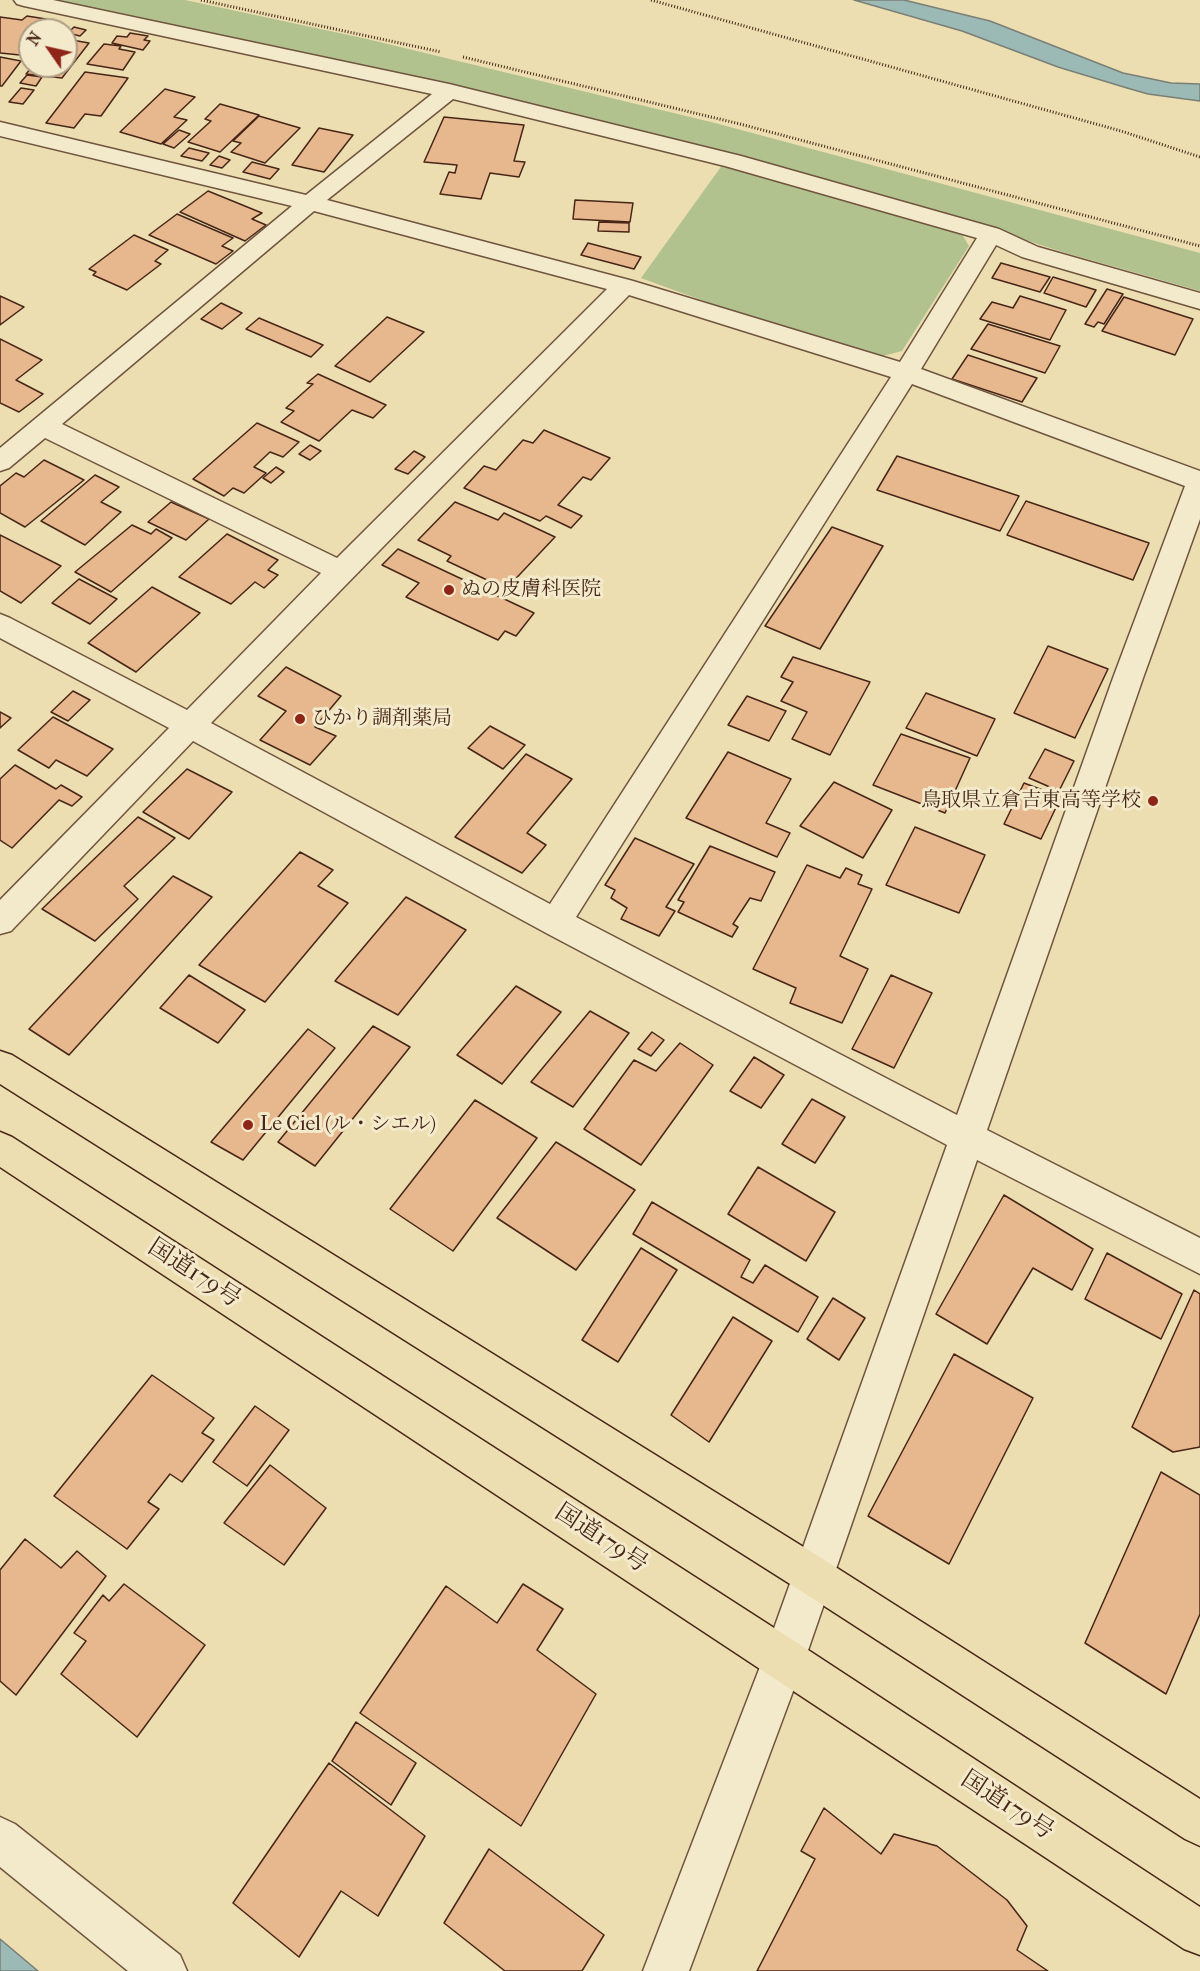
<!DOCTYPE html>
<meta charset="utf-8">
<style>
body{margin:0}
#map{position:relative;width:1200px;height:1971px;overflow:hidden;background:#ecdeb1;font-family:"IM FELL French Canon",serif}
canvas{display:block}
.north{position:absolute;left:18px;top:18px;width:60px;height:60px;box-sizing:border-box;background:#f3eacc;border:2px solid #ae9c84;border-radius:50%;rotate:304deg;font-size:16px;font-weight:700;line-height:24px;text-align:center;color:#472618}
.north::after{content:'';display:block;margin:auto;width:21px;height:27px;background:#8f2418;clip-path:polygon(50% 0,100% 100%,50% 72%,0 100%)}
</style>
<div id="map">
<canvas width="1200" height="1971"></canvas>
<div class="north">N</div>
</div>
<script>
const c = document.querySelector('canvas').getContext('2d');
c.lineJoin = 'round';
function fill(path, color) { c.fillStyle = color; c.fill(path, 'evenodd'); }
function strokePath(path, color, width, dash) { c.strokeStyle = color; c.lineWidth = width; c.lineCap = dash ? 'butt' : 'round'; c.setLineDash(dash || []); c.stroke(path); }
function drawText(font, color, halo, rows, align = 'center') {
  c.font = font + ' "IM FELL French Canon","Noto Serif JP",serif'; c.lineWidth = 6; c.setLineDash([]); c.textBaseline = 'middle'; c.strokeStyle = halo; c.fillStyle = color; for (const [text, x, y, turn = 0] of rows) {
    c.save(); c.translate(x, y); c.rotate((+turn || 0) * Math.PI / 180); c.textAlign = isNaN(turn) ? turn : align; if (halo) c.strokeText(text, 0, 0); c.fillText(text, 0, 0); c.restore();
  }
}
const green = new Path2D(`
 M53,0H185L367,39L715,123L1200,253V291L1066,253L980,226L353,67Z
 M723,164L960,231L969,246L902,351L879,357L734,312L641,278Z`);
const water = new Path2D(`
 M854,0H904L990,21L1123,73L1171,83L1200,84V101L1148,94L1127,88L1058,67L962,31Z
 M0,1939L38,1971H0Z`);
const building = new Path2D(`
 M27,16L46,19L41,25L55,27L52,30H30V56L0,53V17L22,20Z
 M74,27L86,30L80,36L68,33Z
 M130,33L148,36L144,40L150,41L143,50L112,43L117,36L127,37Z
 M66,39L89,43L62,78L26,74L33,66H66Z
 M104,44L121,46L119,49L135,52L123,70L87,64Z
 M0,57L21,61L2,86H0Z
 M85,72L128,78L101,116L85,114L74,128L46,123Z
 M27,75L42,77L36,86L20,83Z
 M21,88L34,90L23,104L9,102Z
 M165,89L195,97L174,117L187,120L161,144L120,132Z
 M220,104L259,115L220,152L188,142L211,121L205,119Z
 M259,116L300,128L265,163L231,152L241,143L233,141Z
 M444,117L524,125L514,161L525,162L519,177L490,173L481,199L440,194L449,172L455,173L457,165L424,162Z
 M319,128L353,135L324,172L292,165Z
 M179,130L190,134L174,148L163,144Z
 M189,148L209,153L202,161L181,156Z
 M219,156L230,160L222,168L210,165Z
 M252,162L279,169L270,179L243,172Z
 M208,191L262,213L252,219L266,225L245,241L180,212Z
 M575,200L633,203L630,222L573,219Z
 M177,214L233,238L222,246L233,251L216,264L149,235Z
 M599,222L629,223V232L598,231Z
 M134,235L168,250L155,261L161,264L127,290L93,275L96,272L89,269Z
 M588,243L641,257L634,269L581,255Z
 M1001,263L1050,277L1040,292L992,278Z
 M1053,277L1096,290L1086,307L1044,293Z
 M1107,289L1123,294L1104,324L1098,322L1094,327L1085,324Z
 M0,296L24,307L0,325Z
 M1020,296L1066,310L1050,340L980,319L992,302L1013,308Z
 M1124,297L1193,319L1175,355L1102,331Z
 M221,303L242,313L222,329L201,319Z
 M387,317L424,332L370,382L335,366Z
 M259,318L323,345L311,357L246,329Z
 M988,324L1060,346L1045,373L971,349Z
 M0,339L42,360L16,380L43,394L19,412L0,403Z
 M968,355L1037,378L1022,402L952,379Z
 M318,374L386,405L373,418L352,410L319,441L281,422L294,411L286,408L313,384L307,383Z
 M257,423L299,442L283,457L270,452L254,467L266,473L244,493L233,488L224,496L193,479Z
 M544,430L610,458L591,480L583,477L558,505L582,516L571,528L546,516L540,521L464,488L484,466L496,470L523,440L533,443Z
 M310,445L321,451L310,460L299,454Z
 M414,451L425,457L408,474L395,469Z
 M897,456L1019,496L1000,531L877,490Z
 M44,460L84,480L25,527L0,513V486L16,473L24,477Z
 M276,467L284,472L271,483L263,478Z
 M95,475L119,487L101,502L121,512L85,545L41,521Z
 M1026,501L1149,543L1133,580L1007,535Z
 M171,502L209,519L186,540L148,522Z
 M455,502L498,520L504,513L555,537L506,589L447,561L451,556L418,540Z
 M132,525L151,534L156,529L172,538L111,592L75,572Z
 M832,527L883,546L820,649L765,626Z
 M227,534L278,560L268,570L278,575L264,588L255,582L231,604L179,577Z
 M0,535L61,566L21,603L0,591Z
 M398,549L534,613L516,636L505,631L498,640L406,597L419,583L382,565Z
 M79,579L117,599L90,624L52,603Z
 M152,587L200,613L136,672L88,643Z
 M1048,646L1108,669L1075,738L1014,713Z
 M793,657L870,682L830,755L792,739L807,712L781,701L793,682L781,677Z
 M286,667L341,696L315,727L336,736L310,765L260,740L286,711L258,696Z
 M73,691L90,700L68,721L51,712Z
 M926,693L995,719L977,756L906,728Z
 M747,696L786,711L769,741L728,725Z
 M0,712L11,718L0,728Z
 M53,717L113,749L87,776L56,760L49,768L18,750Z
 M490,726L525,745L503,769L468,748Z
 M901,734L970,758L945,813L873,785Z
 M1045,749L1074,761L1059,791L1029,778Z
 M728,752L791,779L766,823L790,833L777,857L686,818Z
 M526,754L572,779L527,833L546,845L522,873L455,837Z
 M15,765L56,789L61,785L82,797L72,806L59,800L12,848L0,840V779Z
 M187,769L232,792L189,839L143,812Z
 M834,782L892,810L863,858L800,826Z
 M1024,783L1061,797L1041,839L1004,824Z
 M138,817L175,838L124,886L138,899L95,941L42,909Z
 M915,827L985,855L959,913L886,885Z
 M635,838L694,864L666,907L675,911L659,936L621,919L627,908L611,898L615,890L605,885Z
 M710,846L775,872L761,901L750,898L733,924L738,927L732,937L678,912L684,902L678,900Z
 M300,852L333,870L318,886L348,903L265,1002L199,965Z
 M807,865L840,878L846,868L862,875L858,884L872,889L840,956L868,969L842,1023L790,1003L796,988L753,969Z
 M173,876L212,897L69,1055L29,1029Z
 M406,897L466,930L398,1015L335,981Z
 M189,975L245,1010L218,1043L160,1008Z
 M891,975L932,993L894,1068L852,1049Z
 M516,986L561,1012L502,1084L457,1055Z
 M590,1011L629,1033L573,1107L531,1082Z
 M373,1026L410,1047L315,1166L278,1142Z
 M308,1029L335,1048L243,1160L211,1142Z
 M652,1032L664,1040L651,1056L638,1049Z
 M680,1043L713,1065L641,1165L584,1129L634,1060L656,1071Z
 M754,1057L784,1075L761,1108L730,1091Z
 M812,1099L845,1117L815,1163L782,1144Z
 M475,1100L537,1138L453,1251L390,1209Z
 M556,1142L635,1190L576,1270L497,1218Z
 M758,1167L835,1212L806,1261L728,1214Z
 M1004,1195L1093,1249L1072,1290L1033,1268L987,1344L936,1314Z
 M652,1202L750,1260L741,1277L753,1283L765,1265L818,1297L798,1332L633,1234Z
 M641,1248L677,1270L618,1362L582,1340Z
 M1107,1253L1182,1294L1161,1339L1085,1299Z
 M1194,1290L1200,1294V1447L1173,1452L1132,1427Z
 M833,1298L865,1318L839,1360L807,1339Z
 M733,1317L772,1341L709,1442L671,1415Z
 M954,1354L1033,1398L949,1564L868,1516Z
 M152,1375L214,1418L202,1433L214,1440L182,1482L170,1474L148,1502L159,1509L127,1549L54,1496Z
 M255,1406L289,1430L247,1486L213,1462Z
 M270,1465L326,1508L284,1565L224,1523Z
 M1161,1472L1200,1495V1614L1166,1694L1085,1643Z
 M25,1539L61,1568L77,1551L106,1576L16,1695L0,1681V1570Z
 M124,1584L205,1645L137,1737L61,1674L86,1641L74,1633L103,1595L109,1601Z
 M523,1584L563,1609L537,1650L596,1694L521,1826L360,1713L446,1586L497,1623Z
 M356,1722L416,1763L391,1805L332,1761Z
 M329,1763L425,1836L378,1916L341,1891L299,1957L233,1903Z
 M824,1808L881,1854L894,1834L937,1846L1007,1900L1027,1926L1017,1950L1048,1971H757L815,1859L801,1851Z
 M489,1849L604,1935L582,1971H505L444,1923Z`);
const path = new Path2D(`
 M201,0L441,52
 M651,0L1121,131L1200,157
 M463,57L740,124L1200,246`);
const minor = new Path2D(`
 M14,0H53L449,84L741,156L999,229L1038,247L1200,293V309L1022,257L996,245L921,369L1200,471V519L1143,678L987,1130L1200,1238V1274L977,1160L805,1659L689,1971H643L763,1659L947,1145L548,934L193,741L11,931L0,934V900L169,728L0,638V614L10,618L187,710L321,573L45,438L9,468L0,471V448L292,206L0,136V122L306,195L432,94L24,6L17,4ZM453,99L725,166L977,238L900,362L633,281L327,200ZM314,211L607,289L337,558L62,424ZM629,295L891,377L550,904L211,723ZM912,384L1185,486L1113,678L957,1115L576,917Z
 M0,1817L15,1824L180,1955L187,1971H128L0,1867Z`);
const trunk = new Path2D(`
 M0,1051L12,1055L826,1561L1200,1799V1846L1185,1839L798,1589L0,1084Z
 M0,1132L12,1137L799,1644L1200,1907V1955L1184,1949L0,1167Z`);
const markers = [
 [449,590,6,"#8f2418"],
 [300,719,6,"#8f2418"],
 [1153,801,6,"#8f2418"],
 [248,1125,6,"#8f2418"]
];
const poiNames = [
 ["ぬの皮膚科医院",461,590],
 ["ひかり調剤薬局",312,719],
 ["鳥取県立倉吉東高等学校",1141,801,"right"],
 ["Le Ciel (ル・シエル)",260,1125]
];
const nearStreetnames = [
 ["国道179号",194,1274,33],
 ["国道179号",601,1539,33],
 ["国道179号",1007,1806,33]
];
fill(green, '#b2c28f');
fill(water, '#9cbab5');
strokePath(water, '#7a7f76', 1.5);
fill(building, '#e7b78d');
strokePath(building, '#472618', 1.5);
strokePath(minor, '#70543e', 3);
strokePath(trunk, '#472618', 3);
strokePath(path, '#472618', 3, [1, 2]);
fill(minor, '#f3eacc');
fill(trunk, '#ecdeb1');
for (const [x, y, r, color] of markers) { const dot = new Path2D(); dot.arc(x, y, r, 0, 2 * Math.PI); c.fillStyle = color; c.fill(dot); strokePath(dot, '#f3eacc', 2); }
drawText('20px', '#472618', '#f3eacc', poiNames, 'left');
drawText('24px', '#472618', '#f3eacc', nearStreetnames);
</script>
